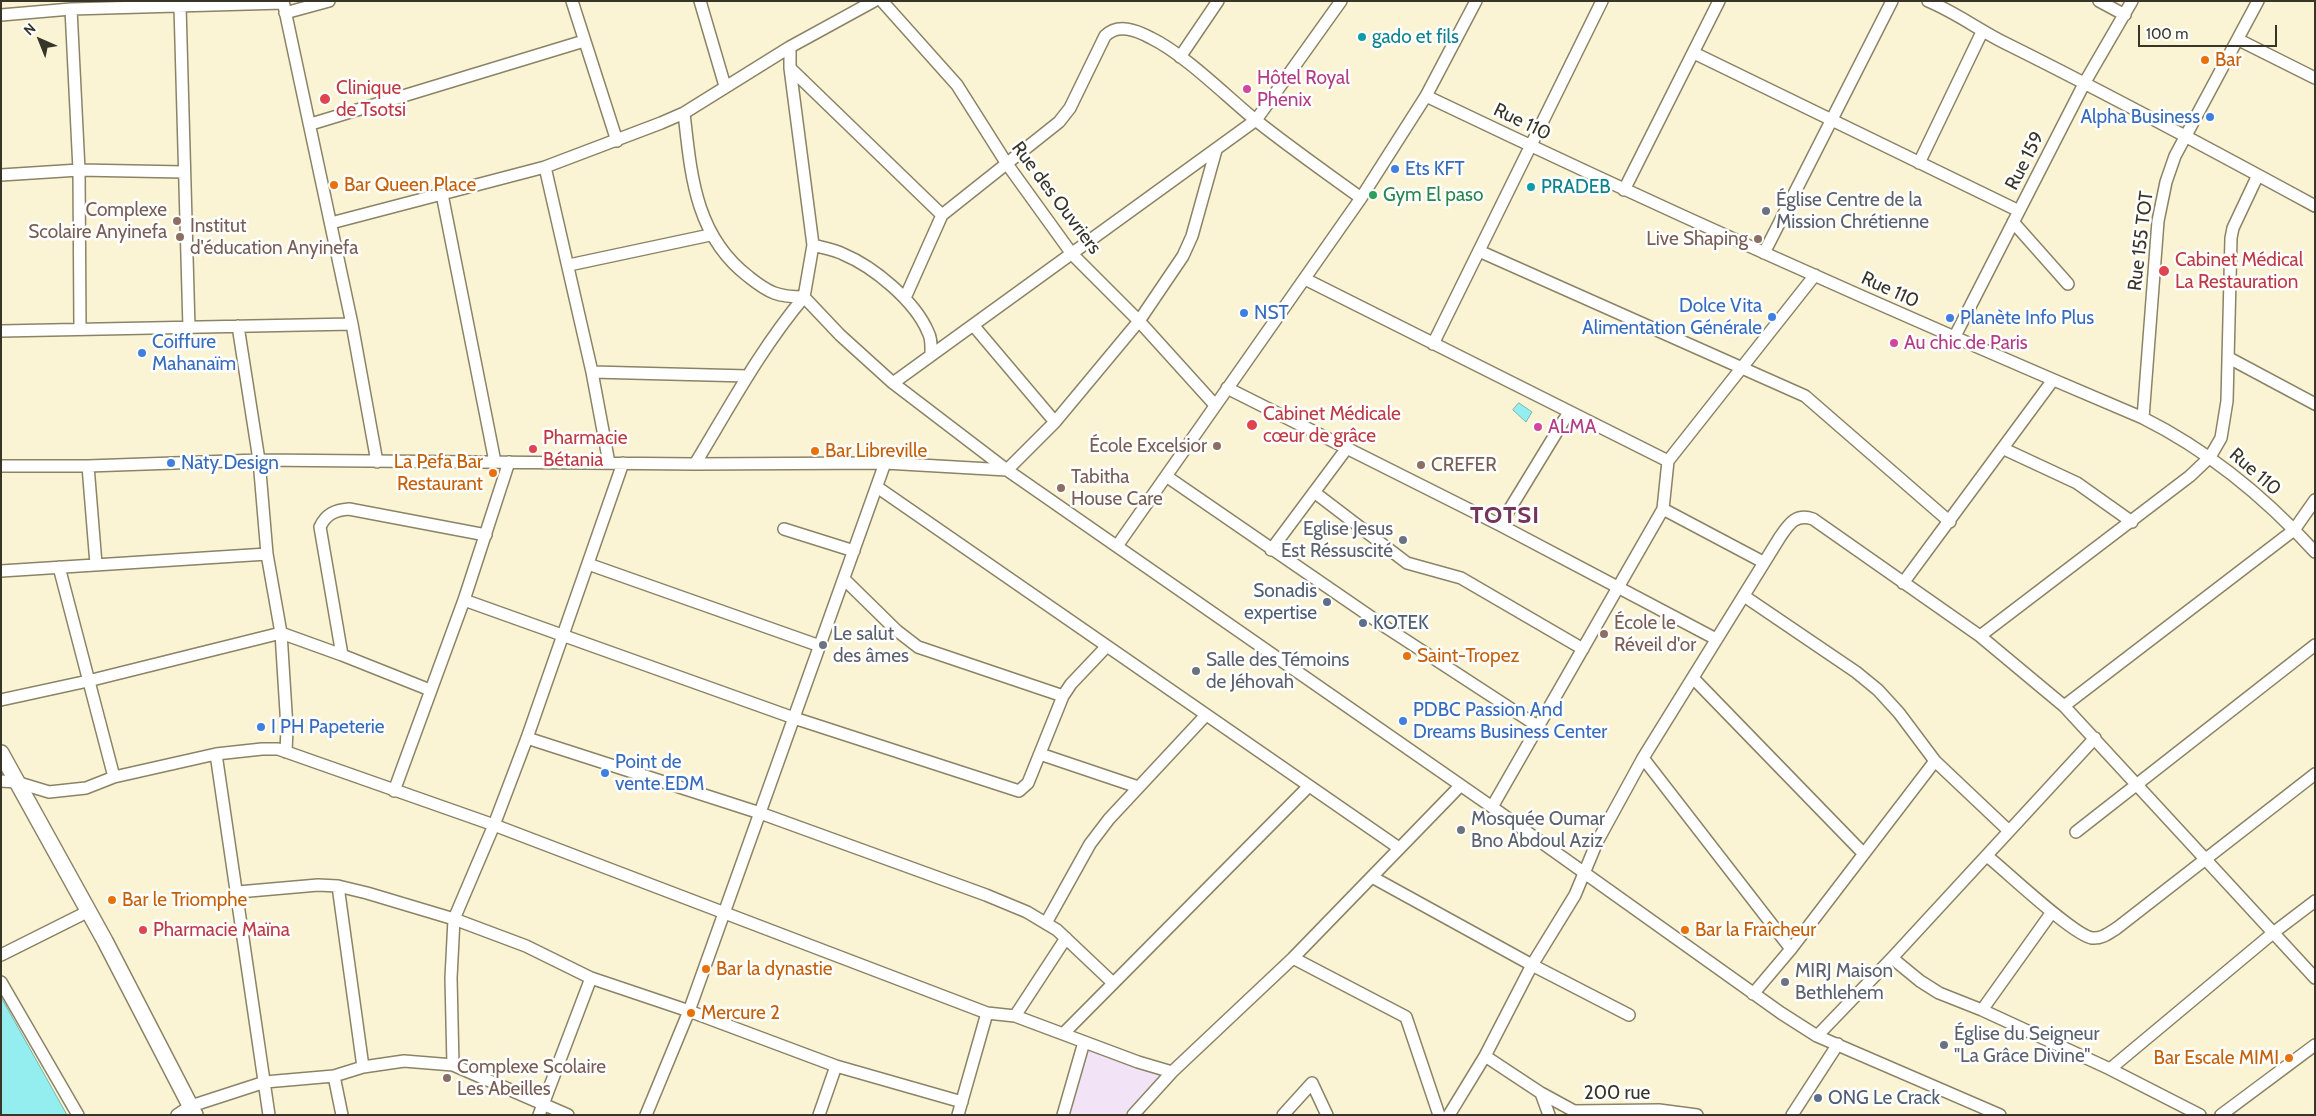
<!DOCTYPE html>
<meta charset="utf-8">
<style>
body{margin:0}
#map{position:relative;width:2316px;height:1116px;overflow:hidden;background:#fbf4d4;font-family:Cabin,sans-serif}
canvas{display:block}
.frame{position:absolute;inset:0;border:2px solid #383528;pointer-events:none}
.north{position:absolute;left:15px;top:15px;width:50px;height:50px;-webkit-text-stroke:4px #fff;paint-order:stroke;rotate:316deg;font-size:14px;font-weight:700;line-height:20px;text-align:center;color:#383528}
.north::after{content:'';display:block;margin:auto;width:18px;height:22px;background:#383528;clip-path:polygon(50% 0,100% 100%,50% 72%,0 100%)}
.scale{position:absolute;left:2138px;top:25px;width:139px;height:22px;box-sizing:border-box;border:2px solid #383528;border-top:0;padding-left:6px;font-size:15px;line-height:18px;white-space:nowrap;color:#383528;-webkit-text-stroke:4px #fff;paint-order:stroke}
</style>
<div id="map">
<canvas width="2316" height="1116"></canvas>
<div class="frame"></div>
<div class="north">N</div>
<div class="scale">100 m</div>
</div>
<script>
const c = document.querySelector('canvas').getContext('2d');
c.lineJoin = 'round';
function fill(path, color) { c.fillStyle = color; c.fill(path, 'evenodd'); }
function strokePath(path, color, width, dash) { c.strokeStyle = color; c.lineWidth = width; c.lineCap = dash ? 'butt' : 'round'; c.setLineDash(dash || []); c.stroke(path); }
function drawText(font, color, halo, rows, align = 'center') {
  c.font = font + ' Cabin,sans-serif'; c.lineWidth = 5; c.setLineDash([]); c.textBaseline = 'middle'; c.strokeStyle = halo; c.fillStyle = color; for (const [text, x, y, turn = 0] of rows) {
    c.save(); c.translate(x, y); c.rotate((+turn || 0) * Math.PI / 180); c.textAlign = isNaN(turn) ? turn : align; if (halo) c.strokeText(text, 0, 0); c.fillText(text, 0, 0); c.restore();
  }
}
const commercial = new Path2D(`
 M1087,1047L1161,1074L1124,1115H1070Z`);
const water = new Path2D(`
 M1519,403L1532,412L1526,422L1513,410Z
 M1,997L67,1115H1Z`);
const street = new Path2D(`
 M283,1L352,324L377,462
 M572,1L617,141
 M700,1L725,86
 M882,1L957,85L1007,164L1072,254L1139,321L1215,405
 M1928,1C1955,12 1979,30 2005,43C2110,95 2212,150 2315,206
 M2099,1L2125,15
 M180,6L189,328
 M71,9L79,170L80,329
 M285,13L329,1
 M1,15L71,9L283,3
 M2239,40L2315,78
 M1694,53L2019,211
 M1180,57L1218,1
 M790,68L942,215L905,298
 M1426,96C1662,209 1902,316 2143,418C2209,451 2265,497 2315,552
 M684,113C691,175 695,236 749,277C769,293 778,297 804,297L813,245L790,68V47
 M311,124L584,41
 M1919,163L1982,32
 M545,167L592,372L609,463
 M1,175L79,170L184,172
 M1624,190L1719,1
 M442,194L495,462
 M942,215L1059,122L1070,108L1105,36C1118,23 1136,30 1151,38C1184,54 1224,94 1253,118C1288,146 1325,172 1361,198
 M2013,222L2068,284
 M331,223L545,167L661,123L684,113L790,47L874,1
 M813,245C823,248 834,249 843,254C874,267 915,301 928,332C932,339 931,347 931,355
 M1479,251L1805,396L1950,522
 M1764,253L1892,1
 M569,265L710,235
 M1305,279L1668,461
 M973,325L1055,422
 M238,326L259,460L267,554L281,633L287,728L286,752
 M1,331L352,324
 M1954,338L2085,82L2132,1
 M1433,344L1602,1
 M2229,358L2315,404
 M592,372L748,376
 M893,383L1256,120L1341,1
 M1227,388L1500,525L1716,639
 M2143,418L2158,221L2166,182L2175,156L2258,1
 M2004,449L2077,483L2132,522
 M695,464C729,408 761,348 804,297L840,335L893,383L1007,470L1492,807L1781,1013L1817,1036L2000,1115
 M1,466H88L259,460L695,464L885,463L1007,470L1055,422L1139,321L1183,256L1192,236L1216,150
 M88,466L96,564
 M1166,476L1387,628L1539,727
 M877,487L1399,848
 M1314,492L1407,563L1461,578L1583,649
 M1663,509L1763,562
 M1500,525L1569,412
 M784,529L854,551
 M1117,546L1361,198L1426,96L1476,1
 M1271,550L1347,448
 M588,564L820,646
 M59,567L114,777
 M1,571L267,554
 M844,579L896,630L918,647L1063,696
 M1903,583L2053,380
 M1744,596L1856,672L1878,690L1899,713L1935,761L2009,831
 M464,600L794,718L1019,791L1028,783L1063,696L1071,684L1107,646
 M1980,636L2190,476L2210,457L2221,438L2227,401L2231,238L2233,228L2258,175
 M342,655L320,527C326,514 335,510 349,509L486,535
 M1693,678L1863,853
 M1,700L88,681L281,633L342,655L430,690
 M2064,706L2294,530L2315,500
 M527,738L760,813L986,895L1027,912L1057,930L1112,982
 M216,754L269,1115
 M1040,754L1138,787
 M1643,758L1791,949
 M1,781L16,782L49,792L86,788L114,777L216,754L262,749H278L494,825L987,1013L1015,1016L1138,1062L1172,1072
 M394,791L464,600L509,462
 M1492,807L1663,509L1668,461L1815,275
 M2076,832L2315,645
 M1987,856C2006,871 2073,935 2092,938C2102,939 2109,933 2117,928L2315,774
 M1372,877L1532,965L1629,1015
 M338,886L363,1067
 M238,892L318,885L338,886L367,893L454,919L526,946L591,978L689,1011L836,1066L962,1102
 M1046,923L1090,844L1109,819L1206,715
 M1,955L87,912
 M1293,958L1406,1017L1439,1115
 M1892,958L1920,981L1939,993L1982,1010L2110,1069L2200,1115
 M1,982L78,1115
 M1753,994L1791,949L1935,761
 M1982,1010L2052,912
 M1015,1016L1066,938
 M1063,1034L1309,786
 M1817,1036L1892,958L2095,738
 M1485,1056L1541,1093L1574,1111L1659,1110L1697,1115
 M453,1065L451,978L454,919L494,825L527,738L623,463
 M2110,1069L2273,933L2315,901
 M334,1076L342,1115
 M1541,1093L1549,1115
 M177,1115L191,1106L265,1082L334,1076L363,1067L404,1061L453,1065L568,1115
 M539,1115L591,978
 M646,1115L689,1011L885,463
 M819,1115L836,1066
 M958,1115L987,1013
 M1063,1115L1084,1042
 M1133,1115L1172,1072L1293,958L1460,786
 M1283,1115L1312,1083L1327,1115
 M1449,1115L1485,1056L1532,965L1575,895L1597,842L1643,758L1780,537C1789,524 1796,513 1813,519L1980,636L2064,706L2315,978
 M1792,1115L1838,1044
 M2221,1115L2315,1045`);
const secondary = new Path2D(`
 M1,753L105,941L195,1115`);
const markers = [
 [1362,37,5,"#0f9aa8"],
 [2205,60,5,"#e8710a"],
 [1247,89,5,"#d1479c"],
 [325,99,6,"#e0444e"],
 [2210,117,5,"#3f7fe0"],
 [1395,169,5,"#3f7fe0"],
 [334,185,5,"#e8710a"],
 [1531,187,5,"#0f9aa8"],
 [1373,195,5,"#2e9e5b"],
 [1766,211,5,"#6b7280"],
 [177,221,5,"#8d6e63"],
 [180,237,5,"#8d6e63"],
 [1758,239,5,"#8d6e63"],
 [2164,271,6,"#e0444e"],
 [1244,313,5,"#3f7fe0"],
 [1772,317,5,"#3f7fe0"],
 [1950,318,5,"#3f7fe0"],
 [1894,343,5,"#d1479c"],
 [142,353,5,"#3f7fe0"],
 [1252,425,6,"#e0444e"],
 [1538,427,5,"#d1479c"],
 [1217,446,5,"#8d6e63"],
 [533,449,5,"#e0444e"],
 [815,451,5,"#e8710a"],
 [171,463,5,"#3f7fe0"],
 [1421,465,5,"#8d6e63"],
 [493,473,5,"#e8710a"],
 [1061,488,5,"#8d6e63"],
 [1403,540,5,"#6b7280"],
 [1327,602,5,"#5c6f8a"],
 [1363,623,5,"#5c6f8a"],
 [1604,634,5,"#8d6e63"],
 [823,645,5,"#6b7280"],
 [1407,656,5,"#e8710a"],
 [1196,671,5,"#6b7280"],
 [1403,721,5,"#3f7fe0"],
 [261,727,5,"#3f7fe0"],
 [605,773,5,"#3f7fe0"],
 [1461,830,5,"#6b7280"],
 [112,900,5,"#e8710a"],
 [143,930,5,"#e0444e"],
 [1685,930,5,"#e8710a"],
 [706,969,5,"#e8710a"],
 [1785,982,5,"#6b7280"],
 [691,1013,5,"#e8710a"],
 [1944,1045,5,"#6b7280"],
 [2289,1058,5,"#e8710a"],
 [447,1078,5,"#8d6e63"],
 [1818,1098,5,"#5c6f8a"]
];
const cultureNames = [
 ["gado et fils",1372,37],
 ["PRADEB",1541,187]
];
const foodNames = [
 ["Bar",2215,60],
 ["Bar Queen Place",344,185],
 ["Bar Libreville",825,451],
 ["La Pefa Bar",483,462,"right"],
 ["Restaurant",483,484,"right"],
 ["Saint-Tropez",1417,656],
 ["Bar le Triomphe",122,900],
 ["Bar la Fraîcheur",1695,930],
 ["Bar la dynastie",716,969],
 ["Mercure 2",701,1013],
 ["Bar Escale MIMI",2279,1058,"right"]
];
const hotelNames = [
 ["Hôtel Royal",1257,78],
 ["Phenix",1257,100],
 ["Au chic de Paris",1904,343],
 ["ALMA",1548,427]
];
const healthNames = [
 ["Clinique",336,88],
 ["de Tsotsi",336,110],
 ["Cabinet Médical",2175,260],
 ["La Restauration",2175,282],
 ["Cabinet Médicale",1263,414],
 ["cœur de grâce",1263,436],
 ["Pharmacie",543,438],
 ["Bétania",543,460],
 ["Pharmacie Maïna",153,930]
];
const shopNames = [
 ["Alpha Business",2200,117,"right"],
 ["Ets KFT",1405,169],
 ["Dolce Vita",1762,306,"right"],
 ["Alimentation Générale",1762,328,"right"],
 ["NST",1254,313],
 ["Planète Info Plus",1960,318],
 ["Coiffure",152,342],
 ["Mahanaïm",152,364],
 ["Naty Design",181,463],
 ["PDBC Passion And",1413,710],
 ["Dreams Business Center",1413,732],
 ["I PH Papeterie",271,727],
 ["Point de",615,762],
 ["vente EDM",615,784]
];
const streetNames = [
 ["Rue 110",1522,122,26],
 ["Rue 159",2025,161,-63],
 ["Rue des Ouvriers",1056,198,53],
 ["Rue 155 TOT",2141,241,-83],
 ["Rue 110",1890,290,25],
 ["Rue 110",2255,472,41],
 ["200 rue",1617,1093]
];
const leisureNames = [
 ["Gym El paso",1383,195]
];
const worshipNames = [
 ["Église Centre de la",1776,200],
 ["Mission Chrétienne",1776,222],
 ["Eglise Jesus",1393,529,"right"],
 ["Est Réssuscité",1393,551,"right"],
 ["Le salut",833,634],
 ["des âmes",833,656],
 ["Salle des Témoins",1206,660],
 ["de Jéhovah",1206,682],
 ["Mosquée Oumar",1471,819],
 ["Bno Abdoul Aziz",1471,841],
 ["MIRJ Maison",1795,971],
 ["Bethlehem",1795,993],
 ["Église du Seigneur",1954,1034],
 ["\"La Grâce Divine\"",1954,1056]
];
const educationNames = [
 ["Complexe",167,210,"right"],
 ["Scolaire Anyinefa",167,232,"right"],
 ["Institut",190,226],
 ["d'éducation Anyinefa",190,248],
 ["Live Shaping",1748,239,"right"],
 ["École Excelsior",1207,446,"right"],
 ["CREFER",1431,465],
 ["Tabitha",1071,477],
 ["House Care",1071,499],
 ["École le",1614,623],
 ["Réveil d'or",1614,645],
 ["Complexe Scolaire",457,1067],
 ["Les Abeilles",457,1089]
];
const serviceNames = [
 ["Sonadis",1317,591,"right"],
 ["expertise",1317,613,"right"],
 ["KOTEK",1373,623],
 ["ONG Le Crack",1828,1098]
];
const districtNames = [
 ["TOTSI",1505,516]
];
fill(commercial, '#f3e3f6');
fill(water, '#94edee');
strokePath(water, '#78b6b3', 1);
strokePath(street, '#8a8366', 14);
strokePath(secondary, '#8a8366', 18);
strokePath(street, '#fff', 11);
strokePath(secondary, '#fff', 15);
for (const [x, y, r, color] of markers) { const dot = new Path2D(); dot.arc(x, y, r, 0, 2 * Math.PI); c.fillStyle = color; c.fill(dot); strokePath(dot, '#fff', 2); }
drawText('19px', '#0d838f', '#fff', cultureNames, 'left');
drawText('19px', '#c56008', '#fff', foodNames, 'left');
drawText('19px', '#b23c85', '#fff', hotelNames, 'left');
drawText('19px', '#be3a42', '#fff', healthNames, 'left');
drawText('19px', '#366cbe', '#fff', shopNames, 'left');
drawText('19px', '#383528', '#fff', streetNames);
drawText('19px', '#27864d', '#fff', leisureNames, 'left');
drawText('19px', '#5b616d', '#fff', worshipNames, 'left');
drawText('19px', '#785e54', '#fff', educationNames, 'left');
drawText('19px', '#4e5e75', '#fff', serviceNames, 'left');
c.letterSpacing = '1px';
drawText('bold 24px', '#73355c', '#fff', districtNames);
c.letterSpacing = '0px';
</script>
